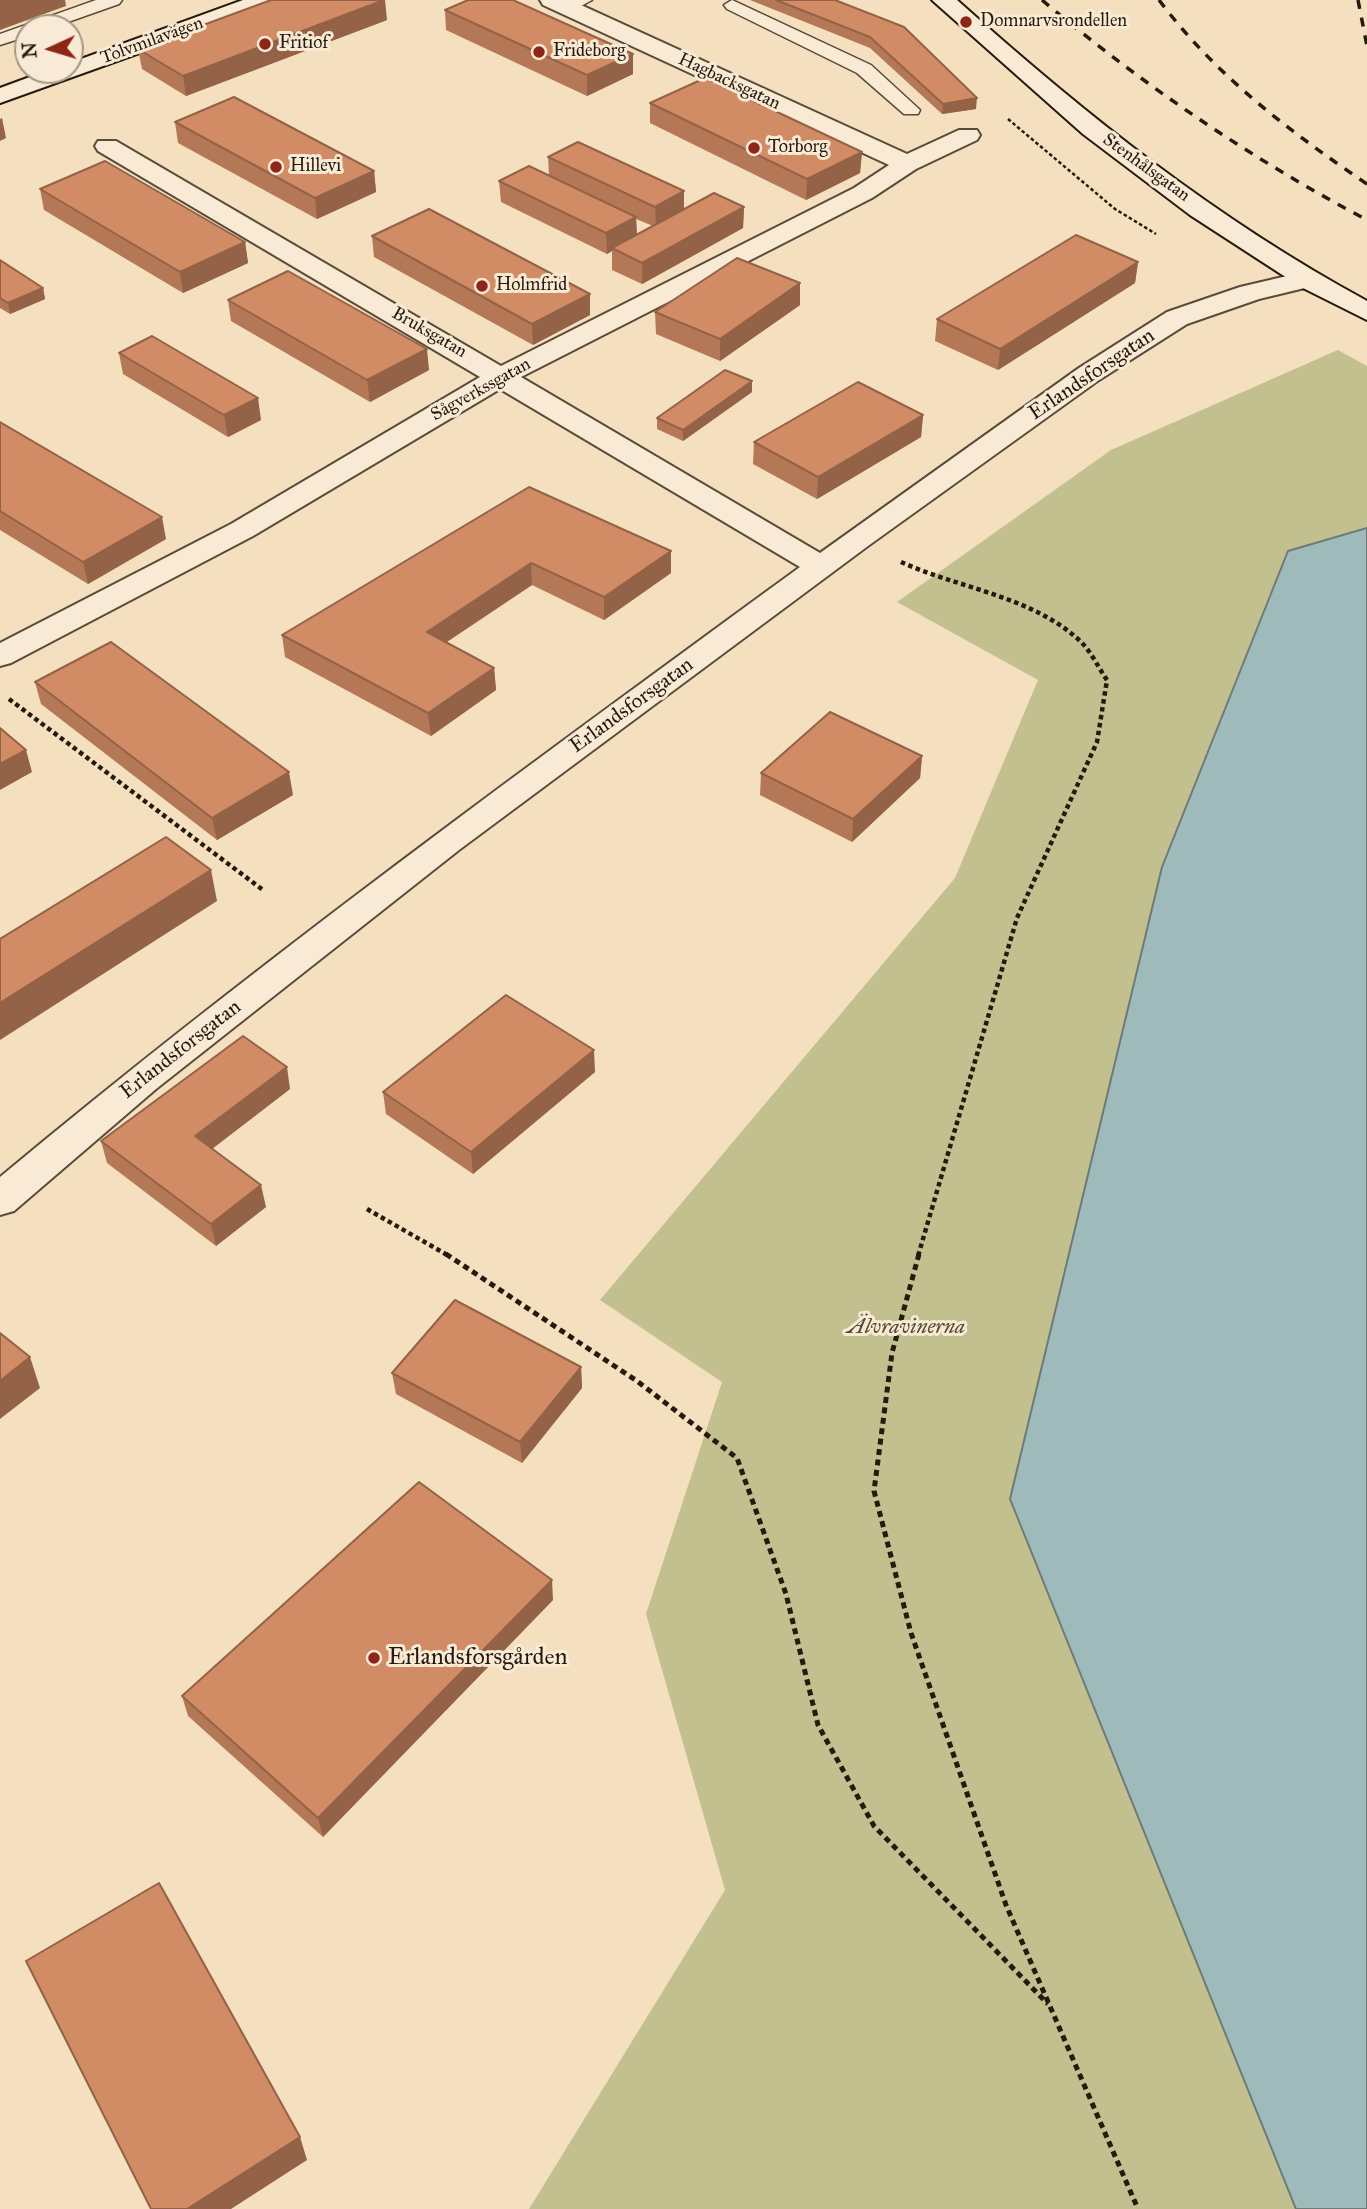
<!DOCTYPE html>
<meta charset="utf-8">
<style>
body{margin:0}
#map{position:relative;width:1367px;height:2209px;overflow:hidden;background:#f4dfbf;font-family:"IM FELL Great Primer",serif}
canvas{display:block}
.north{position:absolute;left:14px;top:14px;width:70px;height:70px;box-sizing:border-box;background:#f8ead5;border:2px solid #a49785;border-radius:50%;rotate:266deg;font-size:19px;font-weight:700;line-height:28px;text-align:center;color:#251a0d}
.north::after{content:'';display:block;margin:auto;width:24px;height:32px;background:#8f2418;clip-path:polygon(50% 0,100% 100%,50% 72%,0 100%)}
</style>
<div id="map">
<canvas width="1367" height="2209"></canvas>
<div class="north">N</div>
</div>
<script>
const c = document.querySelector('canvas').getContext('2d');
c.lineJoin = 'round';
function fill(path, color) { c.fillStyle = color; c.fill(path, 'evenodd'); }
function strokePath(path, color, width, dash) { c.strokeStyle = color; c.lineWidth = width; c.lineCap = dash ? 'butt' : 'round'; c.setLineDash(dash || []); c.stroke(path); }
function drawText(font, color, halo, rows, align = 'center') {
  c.font = font + ' "IM FELL Great Primer",serif'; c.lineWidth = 6; c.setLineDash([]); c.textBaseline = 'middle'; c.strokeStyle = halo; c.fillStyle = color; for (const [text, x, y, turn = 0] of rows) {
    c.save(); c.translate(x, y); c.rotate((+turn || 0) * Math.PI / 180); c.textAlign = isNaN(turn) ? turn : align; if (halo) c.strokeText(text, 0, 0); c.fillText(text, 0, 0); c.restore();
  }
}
const green = new Path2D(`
 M1338,350L1367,366V532L1162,867L1010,1499L1296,2209H529L725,1890L646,1614L722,1382L600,1300L955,878L1038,680L897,602L1111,450Z`);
const water = new Path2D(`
 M1367,528V2209H1296L1010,1499L1162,867L1288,551Z`);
const pathFar2 = new Path2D(`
 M1008,119L1115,209L1156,234`);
const pathFar1 = new Path2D(`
 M901,562C958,588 1031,596 1079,640C1091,651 1098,667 1107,680L1097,742L1017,918L918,1256
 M9,699L263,890
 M367,1209L449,1256`);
const path = new Path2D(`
 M446,1254L637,1381L737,1458L786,1594L818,1725L874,1826L1048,2004
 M919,1254L892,1353L874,1491L911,1633L1006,1905L1138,2209`);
const lane = new Path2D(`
 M96,0H122L119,4L51,28H28V36L0,45V34Z
 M568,0H592L572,11H560L557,7Z
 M732,0L871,65L920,110L918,114H904L857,73L727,9L724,5Z`);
const street = new Path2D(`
 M540,0H570L907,154L959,130H977L980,135L977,140L916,169L872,198L521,377L820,553L1079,368L1167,312L1240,287L1304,272L1313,274L1317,280L1313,286L1259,299L1187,324L1099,380L868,546L459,850L156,1089L14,1211L0,1215V1177C258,962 529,765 800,567L500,389L253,536L11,663L0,666V643L231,524L480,377L98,151L95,146L98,141H116L501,366L854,188L889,165L543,5Z`);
const secondary = new Path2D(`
 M243,0H276L273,5L0,103V88L49,70H70V63Z
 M932,0H957C1084,114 1216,219 1367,301V320L1301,287L1190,215L1083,134Z`);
const rail = new Path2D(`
 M1042,0C1143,85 1250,158 1367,220
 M1159,0C1216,76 1289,131 1367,184
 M1358,0L1367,46`);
const wall = new Path2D(`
 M750,0H835L976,109L942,114L870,48Z
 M445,10L633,54V74L587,96L446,30Z
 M387,20L186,96L142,69L138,49Z
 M650,103L862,152L860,173L806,200L650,123Z
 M175,122L374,171L376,192L317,219L178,143Z
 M548,157L684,209L744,207L743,228L642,284L612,270V251L607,254L501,202L499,181L549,175ZM636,219L653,226L637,235Z
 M40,189L245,242L248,263L183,293L44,210Z
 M372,236L590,315L533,345L374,257Z
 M0,260L43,288L45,299L10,314L0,308Z
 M1138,262L1135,283L998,370L935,341L937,319Z
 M800,283V305L720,361L656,334L655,312Z
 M228,300L429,370L370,402L231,321Z
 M119,353L261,420L228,437L123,374Z
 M752,392L683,441L657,429V418Z
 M923,415L921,437L817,499L753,464L754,442Z
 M0,422L166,539L88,584L0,530Z
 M529,487L671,573L604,620L532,585L446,642L494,668L496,690L431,736L285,657L282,635Z
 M35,682L293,795L217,840L41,704Z
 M922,756L920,778L852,842L760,795L761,773Z
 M595,1072L473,1174L386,1114L383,1092Z
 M290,1089L212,1149L266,1207L216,1246L107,1163L101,1141Z
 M581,1367L582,1388L522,1463L396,1394L392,1373Z
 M553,1600L323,1837L188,1716L182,1696Z`);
const shadedWall = new Path2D(`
 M0,0H65L66,6L0,30Z
 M385,0L387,20L186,96L183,76Z
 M633,54V74L587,96V75Z
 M977,98L976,109L942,114L943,104Z
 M2,118L6,138L0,141V119Z
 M862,152L860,173L806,200L807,179Z
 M374,171L376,192L317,219L315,198Z
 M684,191V212L656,228L655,207Z
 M744,207L743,228L642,284V263Z
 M636,217L637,238L612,248V251L607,254L606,233Z
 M245,242L248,263L183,293L180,272Z
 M1138,262L1135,283L998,370L1000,349Z
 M800,283V305L720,361V339Z
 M43,288L45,299L10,314L8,303Z
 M590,294V315L533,345L532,324Z
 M427,349L429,370L370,402L367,380Z
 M752,381V392L683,441V430Z
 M258,398L261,420L228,437L224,415Z
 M923,415L921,437L817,499L818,477Z
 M162,517L166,539L88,584L83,562Z
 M671,551V573L604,620V597Z
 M531,563L532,585L429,654L427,632Z
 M494,668L496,690L431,736L428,713Z
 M26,750L32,772L0,790V764Z
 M922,756L920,778L852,842L853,819Z
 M289,772L293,795L217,840L212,818Z
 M211,870L217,901L0,1040V1003Z
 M594,1050L595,1072L473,1174L471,1152Z
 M287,1067L290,1089L200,1158L195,1136Z
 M261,1185L266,1207L216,1246L211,1224Z
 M30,1357L40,1388L0,1419V1381Z
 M581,1367L582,1388L522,1463L520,1442Z
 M552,1580L553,1600L323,1837L318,1818Z
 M300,2137L307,2160L231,2209H187Z`);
const building = new Path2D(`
 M271,0H384L183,76L138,49Z
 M468,0H513L633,54L587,75L445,10Z
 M776,0H835L904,27L977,98L943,104L870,37Z
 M705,78L862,152L807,179L650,103Z
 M234,97L374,171L315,198L175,122Z
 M578,142L684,191L655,207L548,157Z
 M105,161L245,242L180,272L40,189Z
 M529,166L636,217L606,233L499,181Z
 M714,193L744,207L642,263L612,248Z
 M429,209L590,294L532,324L372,236Z
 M1076,235L1138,262L1000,349L937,319Z
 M737,258L800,283L720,339L655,312Z
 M0,260L43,288L8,303L0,298Z
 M288,271L427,349L367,380L228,300Z
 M152,336L258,398L224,415L119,353Z
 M725,370L752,381L683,430L657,418Z
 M858,382L923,415L818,477L754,442Z
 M0,422L162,517L83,562L0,511Z
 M529,487L671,551L604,597L531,563L427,632L494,668L428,713L282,635Z
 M111,642L289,772L212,818L35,682Z
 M830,712L922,756L853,819L761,773Z
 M0,728L26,750L0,764Z
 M166,837L211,870L0,1003V939Z
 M506,995L594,1050L471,1152L383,1092Z
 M243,1036L287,1067L195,1136L261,1185L211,1224L101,1141Z
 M455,1300L581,1367L520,1442L392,1373Z
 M0,1333L30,1357L0,1381Z
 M419,1482L552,1580L318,1818L182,1696Z
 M159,1883L300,2137L187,2209H151L26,1961Z`);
const markers = [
 [966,22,7,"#8f2418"],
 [265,44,7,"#8f2418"],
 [539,52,7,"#8f2418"],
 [754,148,7,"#8f2418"],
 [276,167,7,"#8f2418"],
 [482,286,7,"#8f2418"],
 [374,1658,7,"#8f2418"]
];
const farPoinames = [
 ["Domnarvsrondellen",980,22],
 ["Fritiof",279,44],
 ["Frideborg",553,52],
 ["Torborg",768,148],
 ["Hillevi",290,167],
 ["Holmfrid",496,286]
];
const farStreetnames = [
 ["Tolvmilavägen",152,41,-20],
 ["Hagbacksgatan",729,82,25],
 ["Stenhålsgatan",1146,168,36],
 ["Bruksgatan",429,333,30],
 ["Sågverkssgatan",481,390,-29]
];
const streetNames = [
 ["Erlandsforsgatan",1092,375,-34],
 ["Erlandsforsgatan",632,706,-36],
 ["Erlandsforsgatan",181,1050,-38]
];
const parkNames = [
 ["Älvravinerna",906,1328]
];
const nearPoinames = [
 ["Erlandsforsgården",388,1658]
];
fill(green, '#c2c08e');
fill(water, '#9fbabb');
strokePath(water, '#6e7a75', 2);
strokePath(lane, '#594b3a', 3);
strokePath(street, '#594b3a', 4);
strokePath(secondary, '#251a0d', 4);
strokePath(pathFar2, '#251a0d', 2.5, [3.5, 2.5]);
strokePath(pathFar1, '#251a0d', 4.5, [4.5, 3.5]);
strokePath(path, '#251a0d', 5, [6, 4.5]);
fill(lane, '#f8ead5');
fill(street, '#f8ead5');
fill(secondary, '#f8ead5');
strokePath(rail, '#251a0d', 3.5, [9, 9]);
fill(wall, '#b57857');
fill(shadedWall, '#936247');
fill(building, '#d28c65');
strokePath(building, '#936247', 2);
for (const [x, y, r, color] of markers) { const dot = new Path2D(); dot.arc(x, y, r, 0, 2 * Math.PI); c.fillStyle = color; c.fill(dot); strokePath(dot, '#f8ead5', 2.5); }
drawText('18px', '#251a0d', '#f8ead5', farPoinames, 'left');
drawText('18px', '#251a0d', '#f8ead5', farStreetnames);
drawText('21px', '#251a0d', '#f8ead5', streetNames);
drawText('italic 21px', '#544c34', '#f8ead5', parkNames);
drawText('24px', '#251a0d', '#f8ead5', nearPoinames, 'left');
</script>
